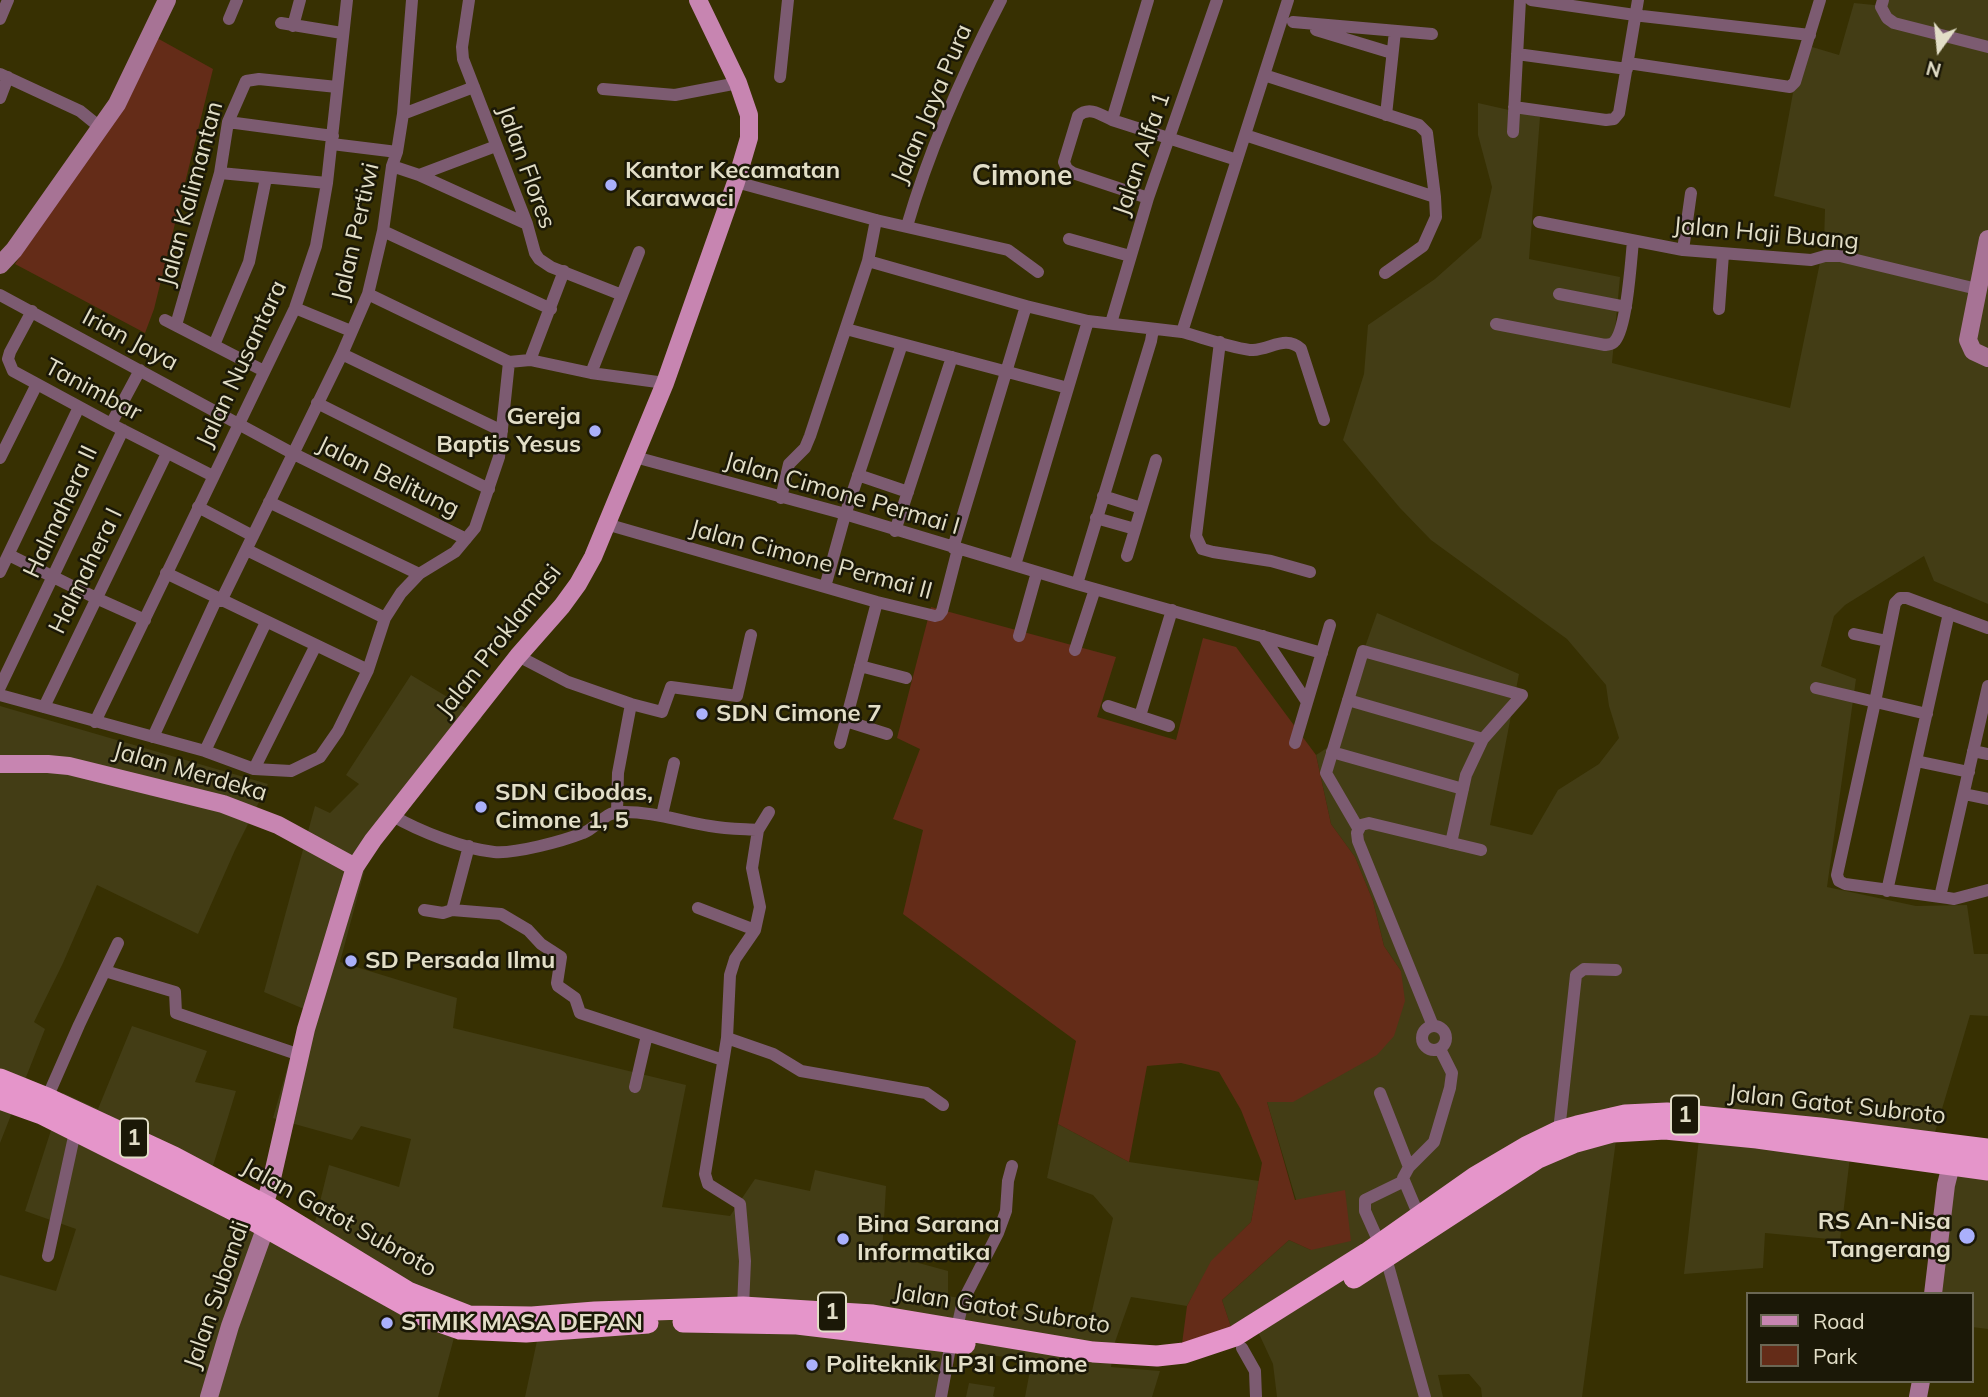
<!DOCTYPE html>
<style>
body{margin:0}
#map{position:relative;width:1988px;height:1397px;overflow:hidden;background:#373002;font-family:Mulish,sans-serif}
canvas{display:block}
.legend{position:absolute;left:1746px;top:1292px;width:228px;height:91px;box-sizing:border-box;background:#1b1807;border:2px solid #6b6754;margin:0;padding:9px 12px;list-style:none;font-size:21px;color:#e2dec7}
.legend li{display:flex;align-items:center;gap:14px;height:35px}
.legend b{width:35px;border:2px solid #6b6754}
.north{position:absolute;left:1904px;top:14px;width:70px;height:70px;-webkit-text-stroke:5px #1b1807;paint-order:stroke;rotate:195deg;font-size:19px;font-weight:700;line-height:28px;text-align:center;color:#e2dec7}
.north::after{content:'';display:block;margin:auto;width:24px;height:32px;background:#e2dec7;clip-path:polygon(50% 0,100% 100%,50% 72%,0 100%)}
</style>
<div id="map">
<canvas width="1988" height="1397"></canvas>
<ul class="legend">
<li><b style="height:9px;background:#c785b1"></b>Road</li>
<li><b style="height:19px;background:#642c18"></b>Park</li>
</ul>
<div class="north">N</div>
</div>
<script>
const c = document.querySelector('canvas').getContext('2d');
c.lineJoin = 'round';
function fill(path, color) { c.fillStyle = color; c.fill(path, 'evenodd'); }
function strokePath(path, color, width, dash) { c.strokeStyle = color; c.lineWidth = width; c.lineCap = dash ? 'butt' : 'round'; c.setLineDash(dash || []); c.stroke(path); }
function drawText(font, color, halo, rows, align = 'center') {
  c.font = font + ' Mulish,sans-serif'; c.lineWidth = 5; c.setLineDash([]); c.textBaseline = 'middle'; c.strokeStyle = halo; c.fillStyle = color; for (const [text, x, y, turn = 0] of rows) {
    c.save(); c.translate(x, y); c.rotate((+turn || 0) * Math.PI / 180); c.textAlign = isNaN(turn) ? turn : align; if (halo) c.strokeText(text, 0, 0); c.fillText(text, 0, 0); c.restore();
  }
}
const built = new Path2D(`
 M1886,0H1988V604L1934,581L1924,556L1845,605L1834,616L1821,666L1856,679L1827,887L1916,906L1967,905L1974,954H1988V1016L1970,1015L1933,1139L1853,1132L1840,1240L1765,1233L1763,1268L1684,1274L1699,1138L1616,1140L1582,1397H1482L1481,1388L1469,1374L1438,1375L1443,1397H1277L1273,1364L1254,1323L1232,1330L1222,1300L1289,1240L1311,1250L1267,1102L1401,971L1384,946L1373,901L1355,857L1331,824L1316,755L1330,746L1377,613L1519,674L1490,825L1532,835L1558,790L1599,764L1619,738L1609,706L1606,685L1567,639L1431,540L1400,508L1343,440L1364,374L1368,325L1435,279L1481,238L1492,187L1478,135V103L1540,117L1529,259L1620,277L1612,363L1790,408L1824,243L1825,209L1774,196L1802,44L1839,55L1854,3L1884,6Z
 M411,675L482,718L414,792L371,846L340,962L457,998L453,1028L686,1085L662,1207L730,1216L755,1179L810,1191L815,1170L886,1186L882,1253L948,1271V1296L1090,1320L1113,1218L1093,1195L1047,1178L1058,1124L1129,1162L1259,1181L1251,1222L1212,1261L1187,1306L1131,1297L1115,1342L1111,1367L1160,1371L1152,1397H1025L1032,1360L952,1351L943,1397H525L544,1308H462L438,1397H0V1275L56,1291L76,1229L25,1211L63,1093L98,1109L132,1026L207,1051L195,1082L236,1091L212,1169L315,1222L329,1165L399,1187L411,1139L361,1126L352,1140L273,1118L304,1009L264,992L315,806L330,813L359,784L346,775Z
 M0,706L268,784L235,850L198,934L97,885L63,963L34,1022L45,1029L0,1143Z
 M1952,1169L1988,1174V1329L1972,1327V1294H1936Z
 M969,1383L995,1387L993,1396L995,1397H966Z`);
const green = new Path2D(`
 M157,38L213,69L154,309L145,333L15,264L132,93Z
 M931,607L1116,657L1097,717L1176,740L1203,638L1236,647L1316,755L1331,824L1355,857L1373,901L1384,946L1401,971L1405,1001L1394,1036L1377,1055L1293,1102H1267L1295,1200L1345,1190L1351,1241L1311,1250L1289,1240L1222,1300L1232,1330L1182,1344L1187,1306L1211,1261L1251,1222L1262,1163L1241,1110L1219,1072L1181,1063L1147,1066L1129,1162L1058,1124L1076,1041L903,914L923,830L893,819L920,749L897,738Z`);
const street = new Path2D(`
 M469,0L462,47L463,59L527,224L535,253L539,259L551,267L622,295
 M1531,0L1642,16L1810,35
 M1883,0L1881,7L1887,18L1894,23L1988,47
 M0,19L8,0
 M229,19L237,0
 M1293,22L1432,34
 M281,23L342,33
 M293,26L300,0
 M1316,30L1392,53
 M1517,54L1627,69
 M1628,63L1790,87L1795,82L1820,0
 M0,74L80,111L101,128
 M1264,75L1419,125L1427,133L1435,197L1436,217L1423,246L1385,273
 M780,77L788,0
 M603,89L675,95L738,83
 M0,98L8,77
 M1514,107L1606,120L1614,119L1619,113L1638,0
 M403,114L474,87
 M1386,115L1395,31
 M1112,120L1148,0
 M228,122L333,136
 M1513,132L1520,0
 M1245,135L1435,197
 M332,144L397,152
 M392,166L419,175L527,224
 M220,173L327,183
 M419,175L496,146
 M736,182L876,220L1008,250L1038,272
 M1148,198L1073,173L1067,169L1064,162L1078,116C1089,106 1100,114 1112,120L1237,160
 M1539,222L1683,250L1811,260L1825,256H1840L1977,289
 M907,226C930,147 963,73 1001,0
 M383,231L551,309
 M1069,239L1130,256
 M1683,250L1691,193
 M868,261L1026,306L1088,321L1182,332L1288,0
 M368,294L509,362L530,360L591,373L665,383
 M1559,294L1626,307
 M0,295L292,453L466,539
 M295,308L351,331
 M1719,309L1723,254
 M32,311L10,352L8,359L13,371L111,424L213,476
 M165,320L264,371
 M1111,323L1148,198L1217,0
 M1496,324L1605,345C1610,344 1612,345 1615,341C1627,327 1631,261 1633,241
 M176,325L220,173L228,122L246,81L259,79L337,87
 M846,329L1068,388
 M1182,332C1198,336 1238,350 1253,350C1271,349 1286,335 1301,349L1324,420
 M1220,342L1196,536L1202,549L1213,552L1271,561L1310,572
 M214,345L249,262L266,178
 M342,354L502,431
 M530,360L564,271
 M591,373L639,252
 M317,403L489,489
 M111,424L140,370
 M635,457L838,512L1077,584L1322,653
 M0,458L37,384
 M858,475L908,492
 M1103,496L1141,508
 M781,498L789,464L805,448L810,436L868,261L876,220
 M269,502L419,574
 M198,507L253,536
 M1096,518L1135,529
 M606,524L877,602L935,616L939,615L942,611L958,549
 M895,531L952,357
 M953,548L1026,306
 M247,550L385,618
 M9,555L96,598L145,620
 M1127,556L1156,460
 M1015,565L1088,321
 M0,572L79,407
 M166,573L368,670
 M1077,584L1151,341L1153,329
 M825,587L845,515L902,344
 M221,601L342,354L368,294L383,231L392,166L397,152L403,114L412,0
 M1988,628L1907,598H1900L1895,603L1875,702L1837,875L1839,881L1845,884L1948,898L1954,899L1988,890
 M1854,634L1887,641
 M1019,636L1037,572
 M1263,636L1307,702
 M1075,650L1095,589
 M518,656L568,682L631,704L662,712L671,687L737,696L751,635
 M860,666L906,678
 M0,687L123,430
 M1816,688L1927,714
 M0,695L205,751L254,769L291,771L320,757L338,731L368,670L385,618L401,593L419,574L455,552L475,528L499,457L509,362
 M1348,700L1483,739
 M1108,706L1169,726
 M44,707L167,453
 M1140,716L1172,610
 M846,721L887,734
 M95,722L295,308L316,246L327,183L347,0
 M153,737L217,598
 M840,743L877,602
 M1295,743L1330,625
 M205,751L266,622
 M1973,751L1988,754
 M1332,752L1463,789
 M1916,761L1969,772
 M254,769L316,645
 M1964,794L1988,799
 M617,812L618,773L631,704
 M662,815L674,763
 M393,816C419,831 464,849 494,852C515,854 563,841 583,833C597,828 604,812 620,812C651,811 680,821 710,826C726,829 743,829 758,830
 M1358,828L1326,773L1363,651L1522,695L1483,739L1466,775L1451,843
 M1887,891L1949,613
 M1940,897L1988,686
 M698,908L755,930
 M424,910L443,913L452,910L501,914L528,930L541,944L561,957L557,983L558,986L575,998L580,1013L723,1060
 M452,910L469,846
 M105,971L175,992L176,1013L300,1055
 M1433,1026L1358,841L1357,833L1361,825L1369,823L1481,850
 M1422 1038a12 12 0 1 1 24 0a12 12 0 1 1-24 0Z
 M727,1038L773,1054L801,1071L926,1093L943,1105
 M635,1087L647,1035
 M1380,1093L1409,1167
 M47,1098L79,1025L118,943
 M1559,1131L1576,975L1584,969L1616,970
 M1404,1181L1365,1200V1211L1386,1258L1425,1397
 M1419,1216L1403,1178L1409,1167L1434,1142L1450,1088L1452,1073L1440,1049
 M48,1256L75,1132
 M743,1307L745,1261L740,1204L708,1184L705,1174L727,1038L730,975L735,959L755,930L760,907L752,868L758,830L769,812
 M957,1328L963,1301L998,1233L1006,1211L1008,1181L1012,1166
 M1242,1348L1255,1371L1256,1397
 M941,1397L951,1342`);
const secondary = new Path2D(`
 M1988,239L1968,340L1973,351L1988,358
 M0,265L14,250L117,104L167,0
 M1933,1294L1946,1185L1951,1165
 M209,1397L230,1326L270,1215
 M1918,1397L1921,1381`);
const primary = new Path2D(`
 M0,764H48L69,766L223,804L278,825L355,867
 M260,1217L270,1187L306,1029L355,867L373,840L518,656L562,606L578,584L593,557L665,383L736,182L749,138V115L738,83L698,0`);
const highway = new Path2D(`
 M0,1079L47,1098L174,1157L272,1209L408,1292L469,1316L532,1317L595,1312L743,1307L873,1315L1093,1352L1157,1356L1184,1353L1235,1336L1367,1253L1475,1177L1526,1147L1559,1131L1577,1126L1625,1115L1667,1113L1820,1128L1988,1149
 M0,1099L42,1114L249,1218L426,1317L460,1329L526,1332L648,1323
 M1354,1278L1538,1158L1573,1143L1613,1132L1665,1129L1757,1138L1988,1170
 M683,1322L797,1324L965,1344`);
const markers = [
 [611,185,7,"#aab0fb"],
 [595,431,7,"#aab0fb"],
 [702,714,7,"#aab0fb"],
 [481,807,7,"#aab0fb"],
 [351,961,7,"#aab0fb"],
 [1967,1236,9,"#aab0fb"],
 [843,1239,7,"#aab0fb"],
 [387,1323,7,"#aab0fb"],
 [812,1365,7,"#aab0fb"]
];
const shields = [
 [1685,1115,28],
 [134,1138,28],
 [832,1312,28]
];
const shieldNames = [
 ["1",1685,1115],
 ["1",134,1138],
 ["1",832,1312]
];
const streetNames = [
 ["Jalan Jaya Pura",932,104,-67],
 ["Jalan Alfa 1",1142,154,-71],
 ["Jalan Flores",526,167,70],
 ["Jalan Kalimantan",191,194,-75],
 ["Jalan Pertiwi",356,232,-77],
 ["Jalan Haji Buang",1766,234,5],
 ["Irian Jaya",130,340,28],
 ["Jalan Nusantara",242,364,-65],
 ["Tanimbar",93,390,28],
 ["Jalan Belitung",388,477,26],
 ["Jalan Cimone Permai I",842,494,16],
 ["Halmahera II",61,512,-65],
 ["Jalan Cimone Permai II",811,560,15],
 ["Halmahera I",86,571,-64],
 ["Jalan Proklamasi",499,641,-52],
 ["Jalan Merdeka",190,772,16],
 ["Jalan Gatot Subroto",1837,1105,6],
 ["Jalan Gatot Subroto",339,1218,29],
 ["Jalan Subandi",217,1295,-71],
 ["Jalan Gatot Subroto",1002,1309,9]
];
const poiNames = [
 ["Kantor Kecamatan",625,171],
 ["Karawaci",625,199],
 ["Gereja",581,417,"right"],
 ["Baptis Yesus",581,445,"right"],
 ["SDN Cimone 7",716,714],
 ["SDN Cibodas,",495,793],
 ["Cimone 1, 5",495,821],
 ["SD Persada Ilmu",365,961],
 ["RS An-Nisa",1951,1222,"right"],
 ["Tangerang",1951,1250,"right"],
 ["Bina Sarana",857,1225],
 ["Informatika",857,1253],
 ["STMIK MASA DEPAN",401,1323],
 ["Politeknik LP3I Cimone",826,1365]
];
const quarterNames = [
 ["Cimone",1022,177]
];
fill(built, '#433d15');
fill(green, '#642c18');
strokePath(street, '#7c5b71', 12);
strokePath(secondary, '#a77395', 18);
strokePath(primary, '#c785b1', 18);
strokePath(highway, '#e595ca', 21);
for (const [x, y, r, color] of markers) { const dot = new Path2D(); dot.arc(x, y, r, 0, 2 * Math.PI); c.fillStyle = color; c.fill(dot); strokePath(dot, '#1b1807', 2.5); }
for (const [x, y, w] of shields) { const box = new Path2D(); box.roundRect(x - w / 2, y - 19.5, w, 39, 5); c.fillStyle = '#1b1807'; c.fill(box); strokePath(box, '#e2dec7', 2); }
drawText('bold 23px', '#e2dec7', null, shieldNames);
drawText('24px', '#e2dec7', '#1b1807', streetNames);
drawText('bold 24px', '#e2dec7', '#1b1807', poiNames, 'left');
drawText('bold 28px', '#e2dec7', '#1b1807', quarterNames);
</script>
